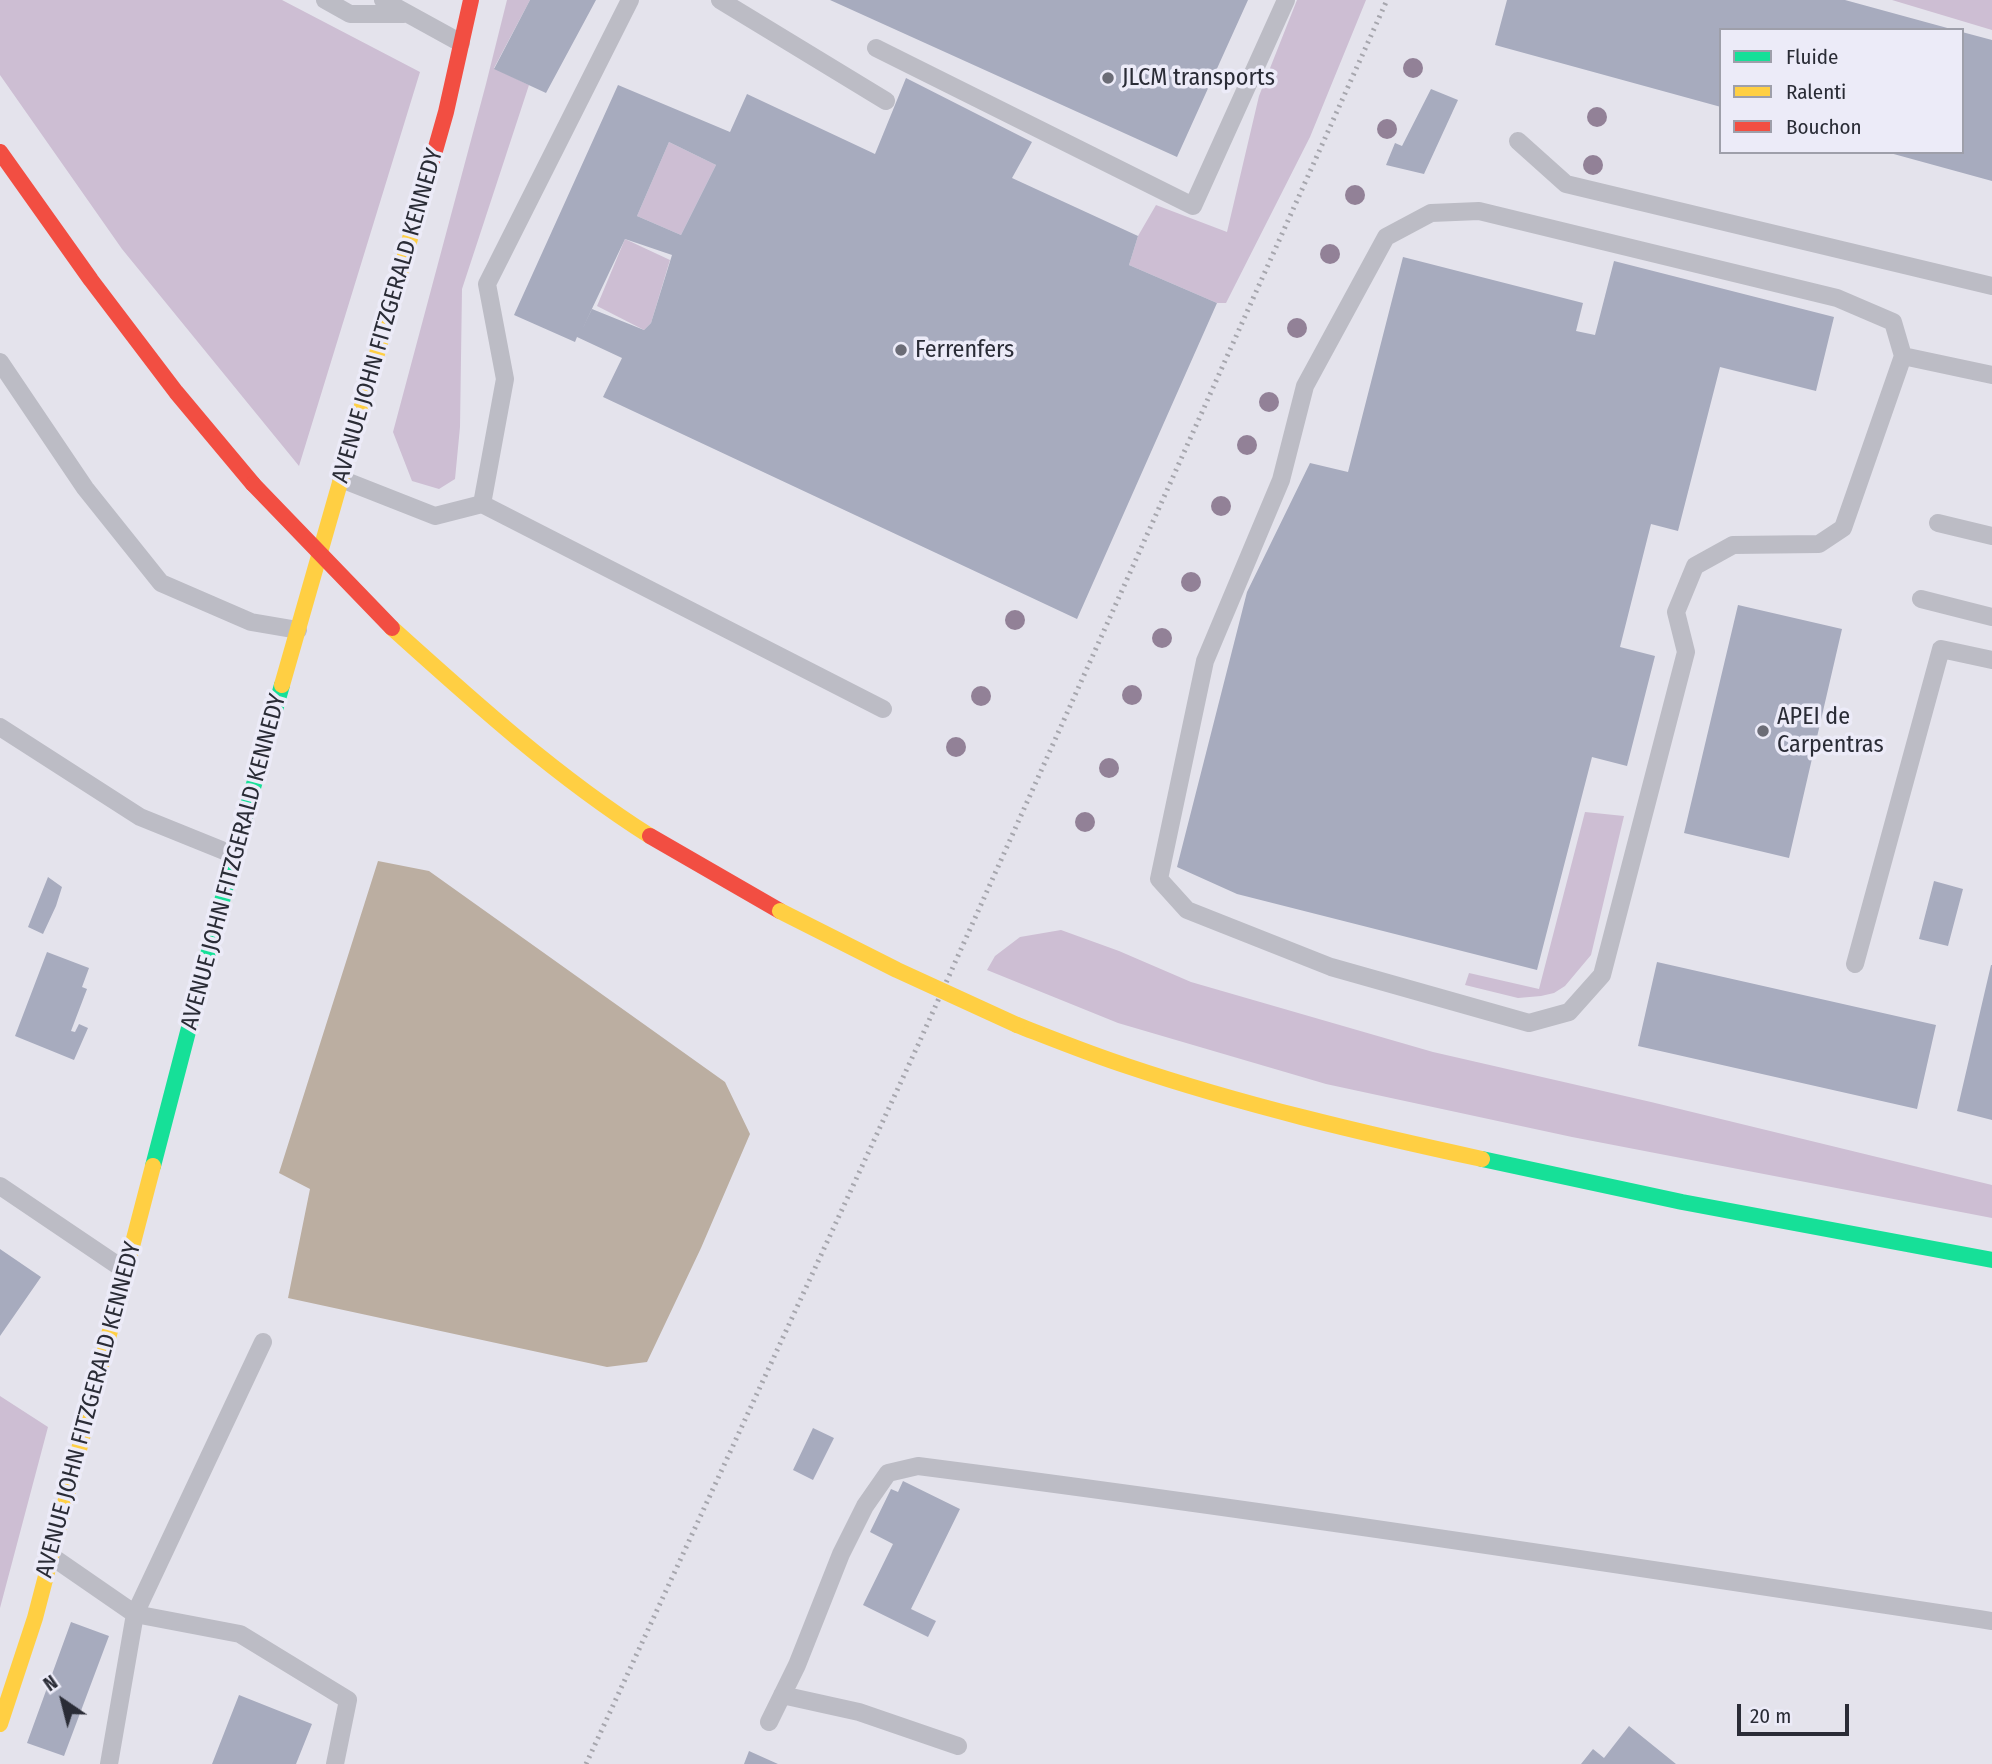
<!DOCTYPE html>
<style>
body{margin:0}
#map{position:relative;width:1992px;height:1764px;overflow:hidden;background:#e4e3ec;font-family:"Fira Sans Condensed",sans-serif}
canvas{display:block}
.legend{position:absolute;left:1719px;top:28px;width:245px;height:126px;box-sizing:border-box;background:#ecebf8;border:2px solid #9e9faa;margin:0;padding:9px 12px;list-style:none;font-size:21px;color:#2a2c36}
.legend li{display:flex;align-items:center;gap:14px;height:35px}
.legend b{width:35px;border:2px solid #9e9faa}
.north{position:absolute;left:28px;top:1666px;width:70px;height:70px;-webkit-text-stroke:5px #ecebf8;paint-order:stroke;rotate:325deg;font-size:19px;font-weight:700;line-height:28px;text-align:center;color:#2a2c36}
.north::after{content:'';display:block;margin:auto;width:24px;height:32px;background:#2a2c36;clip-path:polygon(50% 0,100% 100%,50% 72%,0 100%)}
.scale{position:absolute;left:1737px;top:1704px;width:112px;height:32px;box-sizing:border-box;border:4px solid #2a2c36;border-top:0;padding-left:9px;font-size:21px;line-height:24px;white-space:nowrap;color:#2a2c36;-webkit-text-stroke:5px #ecebf8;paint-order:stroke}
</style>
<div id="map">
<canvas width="1992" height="1764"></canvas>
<ul class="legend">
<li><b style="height:9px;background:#16e098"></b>Fluide</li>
<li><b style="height:9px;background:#ffcf43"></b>Ralenti</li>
<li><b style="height:9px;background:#f24e42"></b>Bouchon</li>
</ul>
<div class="north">N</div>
<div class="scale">20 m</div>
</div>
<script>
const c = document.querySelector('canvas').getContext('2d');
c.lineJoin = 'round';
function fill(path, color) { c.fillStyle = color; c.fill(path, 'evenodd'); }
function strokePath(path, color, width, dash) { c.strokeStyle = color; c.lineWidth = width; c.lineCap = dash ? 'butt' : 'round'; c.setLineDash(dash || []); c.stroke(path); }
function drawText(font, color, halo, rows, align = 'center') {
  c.font = font + ' "Fira Sans Condensed",sans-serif'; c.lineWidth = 7; c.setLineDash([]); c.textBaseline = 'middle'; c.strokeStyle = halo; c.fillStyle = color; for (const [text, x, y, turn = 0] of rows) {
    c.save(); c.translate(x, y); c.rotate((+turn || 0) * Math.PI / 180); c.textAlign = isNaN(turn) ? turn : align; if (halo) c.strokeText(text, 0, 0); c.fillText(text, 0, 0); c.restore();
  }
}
const green = new Path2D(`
 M0,0H282L420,72L299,466L122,249L0,75Z
 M507,0H530L494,68L529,85L462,289L460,427L455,479L439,489L412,481L393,432L486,84Z
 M1297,0H1366L1310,137L1226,303H1217L1129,265L1138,236L1156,205L1227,232L1259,96Z
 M1892,0H1992V30Z
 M669,142L716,165L681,235L637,216Z
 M625,239L670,260L651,323L644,330L597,306Z
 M1585,812L1624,816L1591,955L1565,986L1554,993L1541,996L1518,998L1465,985L1469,973L1539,989Z
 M1061,930L1119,951L1191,982L1433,1052L1651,1102L1992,1185V1218L1572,1137L1326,1084L1118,1023L987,970L995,956L1020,937Z
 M0,1396L48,1427L0,1608Z`);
const water = new Path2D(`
 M378,861L429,871L725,1082L750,1134L701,1248L647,1362L607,1367L288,1298L310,1189L279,1173Z`);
const building = new Path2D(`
 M530,0H596L546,93L494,69Z
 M830,0H1248L1177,157Z
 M1507,0H1845L1951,29L1721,30V107L1495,45Z
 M1962,32L1992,40V181L1890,153L1962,152Z
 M906,78L1032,142L1012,178L1138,236L1129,265L1217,303L1077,619L603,397L622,358L577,337L575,342L514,315L618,85L730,132L747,94L875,154ZM669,142L716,165L681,235L637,216ZM625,239L672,255L651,323L644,330L592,309L581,332Z
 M1431,89L1458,100L1424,174L1386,165L1395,143L1402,146Z
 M1403,257L1583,303L1576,331L1595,335L1614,261L1834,317L1816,391L1720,367L1678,531L1651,524L1620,647L1655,656L1627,766L1592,757L1537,970L1237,894L1177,867L1247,592L1310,463L1348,472Z
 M1738,605L1842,629L1789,858L1684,833Z
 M48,877L62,887L56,906L43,934L28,927Z
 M1934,881L1963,889L1948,946L1919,939Z
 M47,952L89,968L82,987L87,989L71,1031L75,1032L79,1024L88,1028L74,1060L15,1036Z
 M1657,962L1936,1025L1917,1109L1638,1046Z
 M1991,965H1992V1120L1957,1111Z
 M0,1249L41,1277L0,1336Z
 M813,1428L834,1438L813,1480L793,1470Z
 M903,1481L960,1509L911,1609L936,1621L928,1637L863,1605L893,1544L870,1532L891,1489L898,1492Z
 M71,1622L109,1636L64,1756L27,1743Z
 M239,1695L312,1724L296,1764H212Z
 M1629,1726L1676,1764H1581L1593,1749L1604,1758Z
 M749,1751L778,1764H744Z`);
const lane = new Path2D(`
 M325,0L350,14H404
 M383,0L461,43
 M720,0L886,101
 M876,48L1193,206L1286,0
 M1518,141L1566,184L1992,286
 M1479,211L1837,298L1893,322L1903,356L1843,528L1819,544L1733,545L1695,566L1676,612L1686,652L1602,975L1569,1012L1529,1023L1331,967L1187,910L1159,879L1205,661L1281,480L1305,386L1386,237L1431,213Z
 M1903,356L1992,375
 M0,362L85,488L161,583L251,622L298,630
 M341,479L435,516L482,504L883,709
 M482,504L505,379L487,284L630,0
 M1938,523L1992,536
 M1921,599L1992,617
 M0,727L140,817L234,855
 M1855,964L1941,649L1992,660
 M0,1186L126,1271
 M51,1556L135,1614L240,1634L348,1700L335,1764
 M782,1695L859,1712L958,1746
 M769,1722L797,1665L841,1554L865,1506L888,1473L918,1466C1277,1512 1634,1567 1992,1621
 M109,1764L135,1614L263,1342`);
const fast = new Path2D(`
 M1482,1159L1682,1202L1992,1260
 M153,1166L234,855L282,685`);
const slow = new Path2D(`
 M392,628C474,702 557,777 650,836
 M282,685L415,221
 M1017,1025C1053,1039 1090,1054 1127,1066C1243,1105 1362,1133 1482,1159
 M0,1724L35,1618L153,1166`);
const jam = new Path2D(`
 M0,152L91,280L176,392L253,484
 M415,221L446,112L471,0
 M650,836L780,911`);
const rail = new Path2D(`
 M586,1764L918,1045L1387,0`);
const slowBridge = new Path2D(`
 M780,911L897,970L1017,1025`);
const jamBridge = new Path2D(`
 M253,484L392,628`);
const trees = [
 [1413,68],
 [1597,117],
 [1387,129],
 [1593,165],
 [1355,195],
 [1330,254],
 [1297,328],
 [1269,402],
 [1247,445],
 [1221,506],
 [1191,582],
 [1015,620],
 [1162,638],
 [1132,695],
 [981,696],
 [956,747],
 [1109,768],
 [1085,822]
];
const markers = [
 [1108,78,7,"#6b6c76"],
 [901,350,7,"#6b6c76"],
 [1763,731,7,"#6b6c76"]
];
const poiNames = [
 ["JLCM transports",1122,78],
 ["Ferrenfers",915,350],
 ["APEI de",1777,717],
 ["Carpentras",1777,745]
];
const streetNames = [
 ["AVENUE JOHN FITZGERALD KENNEDY",388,316,-74],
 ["AVENUE JOHN FITZGERALD KENNEDY",234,862,-75],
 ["AVENUE JOHN FITZGERALD KENNEDY",89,1410,-75]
];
fill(green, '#cdbed3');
fill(water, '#bbaea1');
fill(building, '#a7abbe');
strokePath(lane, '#bcbcc5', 18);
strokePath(fast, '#16e098', 16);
strokePath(slow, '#ffcf43', 16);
strokePath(jam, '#f24e42', 16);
strokePath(rail, '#a6a6ad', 5, [2, 5]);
strokePath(slowBridge, '#ffcf43', 16);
strokePath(jamBridge, '#f24e42', 16);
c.fillStyle = '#928197';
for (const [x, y] of trees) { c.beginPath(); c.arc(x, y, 10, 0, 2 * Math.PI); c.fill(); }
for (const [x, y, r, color] of markers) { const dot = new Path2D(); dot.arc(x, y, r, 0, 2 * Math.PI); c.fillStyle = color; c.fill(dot); strokePath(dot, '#ecebf8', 2.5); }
drawText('24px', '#2a2c36', '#ecebf8', poiNames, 'left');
drawText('24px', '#2a2c36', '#ecebf8', streetNames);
</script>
